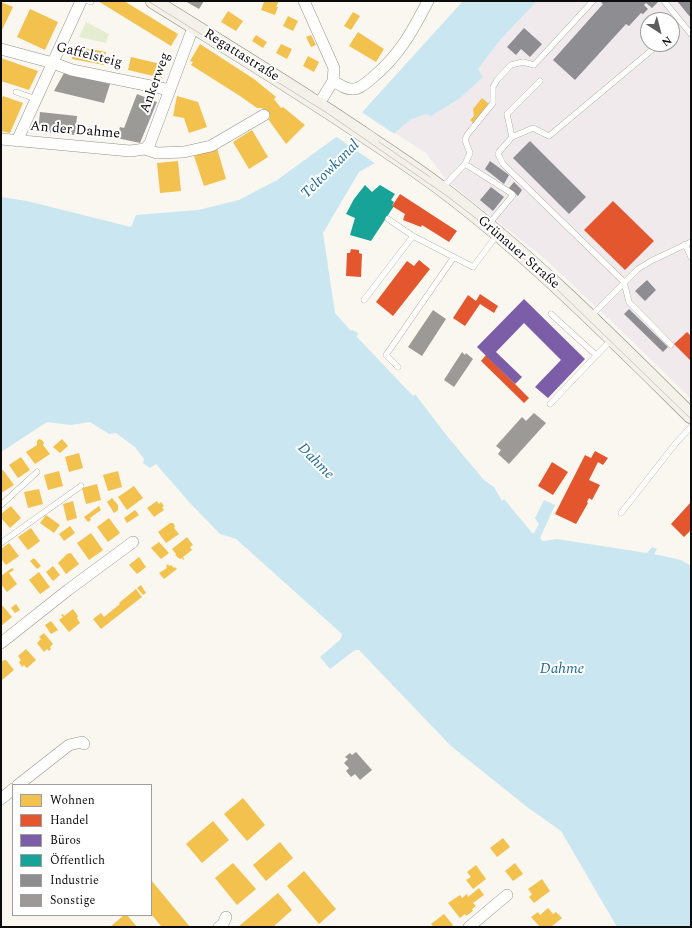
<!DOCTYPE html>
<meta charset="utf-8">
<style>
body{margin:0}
#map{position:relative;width:692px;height:928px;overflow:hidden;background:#faf7f0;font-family:Spectral,serif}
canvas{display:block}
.frame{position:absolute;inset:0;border:2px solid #0c0c0c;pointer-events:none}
.legend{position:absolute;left:12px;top:784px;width:140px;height:132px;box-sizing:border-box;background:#fff;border:1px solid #9e9e9e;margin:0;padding:5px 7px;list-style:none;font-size:12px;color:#0c0c0c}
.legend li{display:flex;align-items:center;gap:8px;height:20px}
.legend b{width:20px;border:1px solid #9e9e9e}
.north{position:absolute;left:640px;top:12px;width:40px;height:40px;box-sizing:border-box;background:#fff;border:1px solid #9e9e9e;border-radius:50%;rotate:144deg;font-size:11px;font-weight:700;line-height:16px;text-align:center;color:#0c0c0c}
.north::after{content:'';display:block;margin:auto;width:14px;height:18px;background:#5f5e5c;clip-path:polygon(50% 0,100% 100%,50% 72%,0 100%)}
</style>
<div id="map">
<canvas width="692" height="928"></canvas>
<div class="frame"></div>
<ul class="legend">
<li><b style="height:11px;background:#f2c14e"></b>Wohnen</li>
<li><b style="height:11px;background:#e4572e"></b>Handel</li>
<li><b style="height:11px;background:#7b5ea7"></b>Büros</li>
<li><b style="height:11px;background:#17a398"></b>Öffentlich</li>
<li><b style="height:11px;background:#8d8d92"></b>Industrie</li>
<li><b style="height:11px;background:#9c9a96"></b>Sonstige</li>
</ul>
<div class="north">N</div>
</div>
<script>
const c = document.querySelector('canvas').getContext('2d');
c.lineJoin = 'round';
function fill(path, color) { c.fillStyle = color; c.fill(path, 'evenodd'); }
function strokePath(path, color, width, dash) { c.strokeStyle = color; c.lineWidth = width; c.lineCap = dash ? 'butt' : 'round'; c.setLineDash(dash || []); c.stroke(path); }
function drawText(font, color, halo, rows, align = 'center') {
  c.font = font + ' Spectral,serif'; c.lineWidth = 4; c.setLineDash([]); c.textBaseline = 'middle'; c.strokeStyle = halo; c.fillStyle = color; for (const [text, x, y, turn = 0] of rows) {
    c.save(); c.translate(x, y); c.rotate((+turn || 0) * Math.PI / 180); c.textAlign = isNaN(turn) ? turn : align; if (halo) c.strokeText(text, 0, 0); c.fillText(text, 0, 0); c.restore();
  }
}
const industrial = new Path2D(`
 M537,1H691V399L626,335L545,259L447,181L426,153L395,133L410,120L426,114L431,116L445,107L452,104L483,77L478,69L501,39ZM648,20H672V44H648Z`);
const green = new Path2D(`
 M86,22L109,34L106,43L79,37Z`);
const water = new Path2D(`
 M463,1H537L501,39L478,69L483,77L459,99L431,116L426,114L410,120L395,133L375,163L359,172L323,233L335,313L351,331L352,330L358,333L357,337L413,396L415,394L447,436L484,480L494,487L502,501L504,499L533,534L534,533L539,524L535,518L544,500L555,505L540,538L543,541L557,539L647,553L652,547L657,549L654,554L681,560L691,566V927H617L561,831L527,807L451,746L359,650H355L330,669L320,657L341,639L342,634L236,539L220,534L190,503L156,464L150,468L143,463L144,459L135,447L116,433L109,434L90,422L71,425L47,422L1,452V197L27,201L131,227L136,215L198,210L239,200L277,180L346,130Z`);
const pier = new Path2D(`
 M360,111L396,135L376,164L335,136L344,129Z`);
const homes = new Path2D(`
 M98,1H124L178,34L171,46Z
 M262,1H279L276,7H278L275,15L261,10L264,2Z
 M1,2L13,7L1,32Z
 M30,9L58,22L45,50L17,37Z
 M228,11L243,21L236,31L221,22Z
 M353,12L360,16L351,30L344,26Z
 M288,16L298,21L293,31L283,26Z
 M358,32L384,49L376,62L349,46Z
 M256,35L267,42L263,48L252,41Z
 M311,35L316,45L311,47L306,37Z
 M200,44L254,79L276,97L274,99L281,108L283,107L305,125L286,144L268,119L270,118L262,108H257L240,96L191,65L193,62L190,61Z
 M281,44L292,49L287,59L276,53Z
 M74,46L106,52L104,65L72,59Z
 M308,56L319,62L314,72L303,66Z
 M131,57L165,65L162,78L128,70Z
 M1,58L38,71L29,90L1,81Z
 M3,96L23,103L10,133L1,131V100Z
 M177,96L198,102L207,127L189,133L184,118L173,116Z
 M482,98L489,104L473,123L470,120L474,116L473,109Z
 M252,130L268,157L249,169L233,142Z
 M217,148L226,179L204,186L194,156Z
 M178,161L181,191L160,193L157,163Z
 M39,439L42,440L44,443L43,445L50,454L35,464L26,452L37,445V441Z
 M62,439L68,446L60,453L53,447Z
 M79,453L83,468L69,472L65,457Z
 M21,457L30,470L18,478L9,465Z
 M3,470L14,485L1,493V471Z
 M59,471L63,486L48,490L44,475Z
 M118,471L122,487L108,491L103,475Z
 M97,484L101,500L86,504L82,488Z
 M134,486L143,498L127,510L118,497Z
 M39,489L43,504L28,508L24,492Z
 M112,498L118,505V510L114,513L107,502Z
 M73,501L77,518L67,521L63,504Z
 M157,501L159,504L161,502L164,506L162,507L164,510L154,517L147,508Z
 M11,506L21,518L10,528L1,518V514Z
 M99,506L101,510L90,518L91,520L88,522L84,517Z
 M135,510L139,515L127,523L124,518Z
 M46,515L60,525L54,533L40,523Z
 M109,518L120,533L108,542L97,527Z
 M170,523H173L175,526L174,528L179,534L166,543L158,532Z
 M70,526L75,533L64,541L59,534Z
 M31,528L40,541L28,550L18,537Z
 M91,533L103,550L89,560L77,543Z
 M187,537L193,545L190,547L192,550L183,557L184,559L183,560L182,558L180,559L175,555L176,554L172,549Z
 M159,542L169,553L161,559L151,548Z
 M9,543L19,556L6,565L1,559V549Z
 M71,553L79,564L66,574L58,563L67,554Z
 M139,557L146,567L137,574L129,565Z
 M34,558L41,566L37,569L30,561Z
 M168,564L169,566L171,565L174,568L175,567L177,569L164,579L159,573L167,568L166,566Z
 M53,566L60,575L53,581L46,572Z
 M12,568L14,570L9,573L17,584L7,592L1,584V576Z
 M39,572L50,587L40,594L29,580Z
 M141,585L146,593L143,595L137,588Z
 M136,589L142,597L101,629L93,619L101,613L104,617L120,604L119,603Z
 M16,604L20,610L15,613L11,608Z
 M3,606L12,617L1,626V607Z
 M73,609L78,616L77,618L80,623L69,632L59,620L63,617L61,615L63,614L64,616Z
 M51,621L58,630L51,634L45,625Z
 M44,633L53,644L50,647L51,649L49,651L47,649L44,652L37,643L41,639L39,637Z
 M26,649L36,660L27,668L24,665L22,667L19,662L21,660L18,656Z
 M4,660H6L14,670L2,680L1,662Z
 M243,798L265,825L247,841L224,814Z
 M213,821L229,840L202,863L186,844Z
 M503,838L510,847L497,857L490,848Z
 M280,842L293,858L266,881L253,865Z
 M233,863L256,889L237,905L215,878Z
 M515,863L523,874L513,881L505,871Z
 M476,865L486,879L473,889L466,880L471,877L467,872Z
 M304,871L336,909L319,924L287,886Z
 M542,879L550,891L534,903L529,897L532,894L528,889Z
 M151,880L190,927H160L161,926L151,914Z
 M479,888L484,895L473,903L476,906L472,909L473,911L466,916L465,914L460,918L448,903L460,895L462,898L467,894L468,897Z
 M278,893L292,910L273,927H238Z
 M548,908L553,914L556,912L562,918L551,927H540L531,917L538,912L540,915Z
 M444,914L453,925L451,927H434L431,924Z
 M124,915H127L137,927H110Z`);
const shops = new Path2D(`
 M400,194L457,231L449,242L422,225L421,227L403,220L405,214L392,206Z
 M613,201L654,241L625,270L584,230Z
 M351,249L359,250V253L362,254L361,277L346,276L347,253H350Z
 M419,260L430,269L393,316L376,302L407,261L414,266Z
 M480,294L498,306L494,313L480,304L465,326L453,318L468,295L476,301Z
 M687,332L691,336V361L674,344Z
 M486,355L529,398L524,403L481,361Z
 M595,451L608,458L603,465L598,462L589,480L600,485L592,500L589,498L587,502L588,503L576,524L555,514L585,455L591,458Z
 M552,462L568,472L553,495L538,486Z
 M691,502V530L684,537L671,524Z`);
const offices = new Path2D(`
 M524,299L585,359L548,398L535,387L561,360L524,323L496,352L522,377L515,384L477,347Z`);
const public = new Path2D(`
 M365,185L372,192L380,185L395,194L391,200L394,202L392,206H394L371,241L350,235L355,218L346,214L354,199Z`);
const industry = new Path2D(`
 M603,1L658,2L652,8L646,3L644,5L648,9L643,14L641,13L629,26L626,24L575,80L553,60L603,4L601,3Z
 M677,1H691V18Z
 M524,28L542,44L530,57L521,49L516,55L507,47Z
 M530,141L586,197L569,214L513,158Z
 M490,161L509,175L504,184L485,169Z
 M514,182L522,190L518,196L509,188Z
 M491,187L504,197L493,211L480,200Z
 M647,280L656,290L645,301L635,291Z
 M629,309L668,347L663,352L624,314Z`);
const building = new Path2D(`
 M185,1H204L199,9Z
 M64,73L110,84L104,103L54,91Z
 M137,94L157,102L140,143L117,138L120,127L124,128Z
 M40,112L77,116L75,135L38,131Z
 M433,310L446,319L422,356L408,347Z
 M462,352L465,355L466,353L473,359L454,387L444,380Z
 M534,413L546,423L509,464L498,454L501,450L496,446L522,417L526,421Z
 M356,752L372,770L360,780L355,774L351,777L346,771L349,768L344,763L348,759L345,757L350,753L352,755Z`);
const lane = new Path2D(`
 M88,1L91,2
 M664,1L691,34
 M659,44L549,136L533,128L512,137L499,152L498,154L503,164L624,282L629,302L671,345
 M16,92L36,99
 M512,137L507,114L540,81
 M465,164L470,153L465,140L467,135L493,103V87L497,80L511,65L523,62L534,65L593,1
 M442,188L465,164L511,193L513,195L488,225
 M388,219L413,236L473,267L497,235
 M685,244L691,257
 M364,300L413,236
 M551,314L596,355
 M590,317L638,269L651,261L691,242
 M398,367L386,355L454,257
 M550,404L612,339
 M1,505L37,472
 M621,513L676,443L691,427
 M1,543L81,486`);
const street = new Path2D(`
 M304,1L334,68L333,81L319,104
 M1,49L53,63L72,70L170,90
 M333,81C339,84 346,90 353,89C360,89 366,83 372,78C399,56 412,32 428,1
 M1,139L130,151L145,149L157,153L184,152L211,146L264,115
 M17,141L81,1
 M145,149L150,143L191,33L194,27
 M1,643L68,590L133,542
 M18,785L69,745L82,742L84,744
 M1,799L13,789
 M219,927L223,924L226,917
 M469,927L507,895`);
const secondary = new Path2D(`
 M153,1C225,46 297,89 367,137C394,155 420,172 446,192C534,259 612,338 691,416`);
const tram = new Path2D(`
 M148,1L327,113L447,196L491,230L537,270L691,419
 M379,142L430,177`);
const streetNames = [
 ["Gaffelsteig",89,56,14],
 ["Regattastraße",241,56,32],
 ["Ankerweg",156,83,-70],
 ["An der Dahme",75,131,5],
 ["Grünauer Straße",518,253,41]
];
const waterNames = [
 ["Teltowkanal",331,170,-45],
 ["Dahme",315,462,45],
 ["Dahme",562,670]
];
fill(industrial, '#f0eaed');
fill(green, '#e5edd1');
fill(water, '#c9e6f1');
fill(pier, '#faf7f0');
fill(homes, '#f2c14e');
fill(shops, '#e4572e');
fill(offices, '#7b5ea7');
fill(public, '#17a398');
fill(industry, '#8d8d92');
fill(building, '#9c9a96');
strokePath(lane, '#93928f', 6);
strokePath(street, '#93928f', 12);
strokePath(secondary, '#8a8885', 16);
strokePath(lane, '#fefefd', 5.5);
strokePath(street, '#fefefd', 11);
strokePath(secondary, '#f4f1e8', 15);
strokePath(tram, '#d5c5c6', 1);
drawText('14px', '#0c0c0c', '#fff', streetNames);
drawText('italic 15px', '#1e6a94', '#fff', waterNames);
</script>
